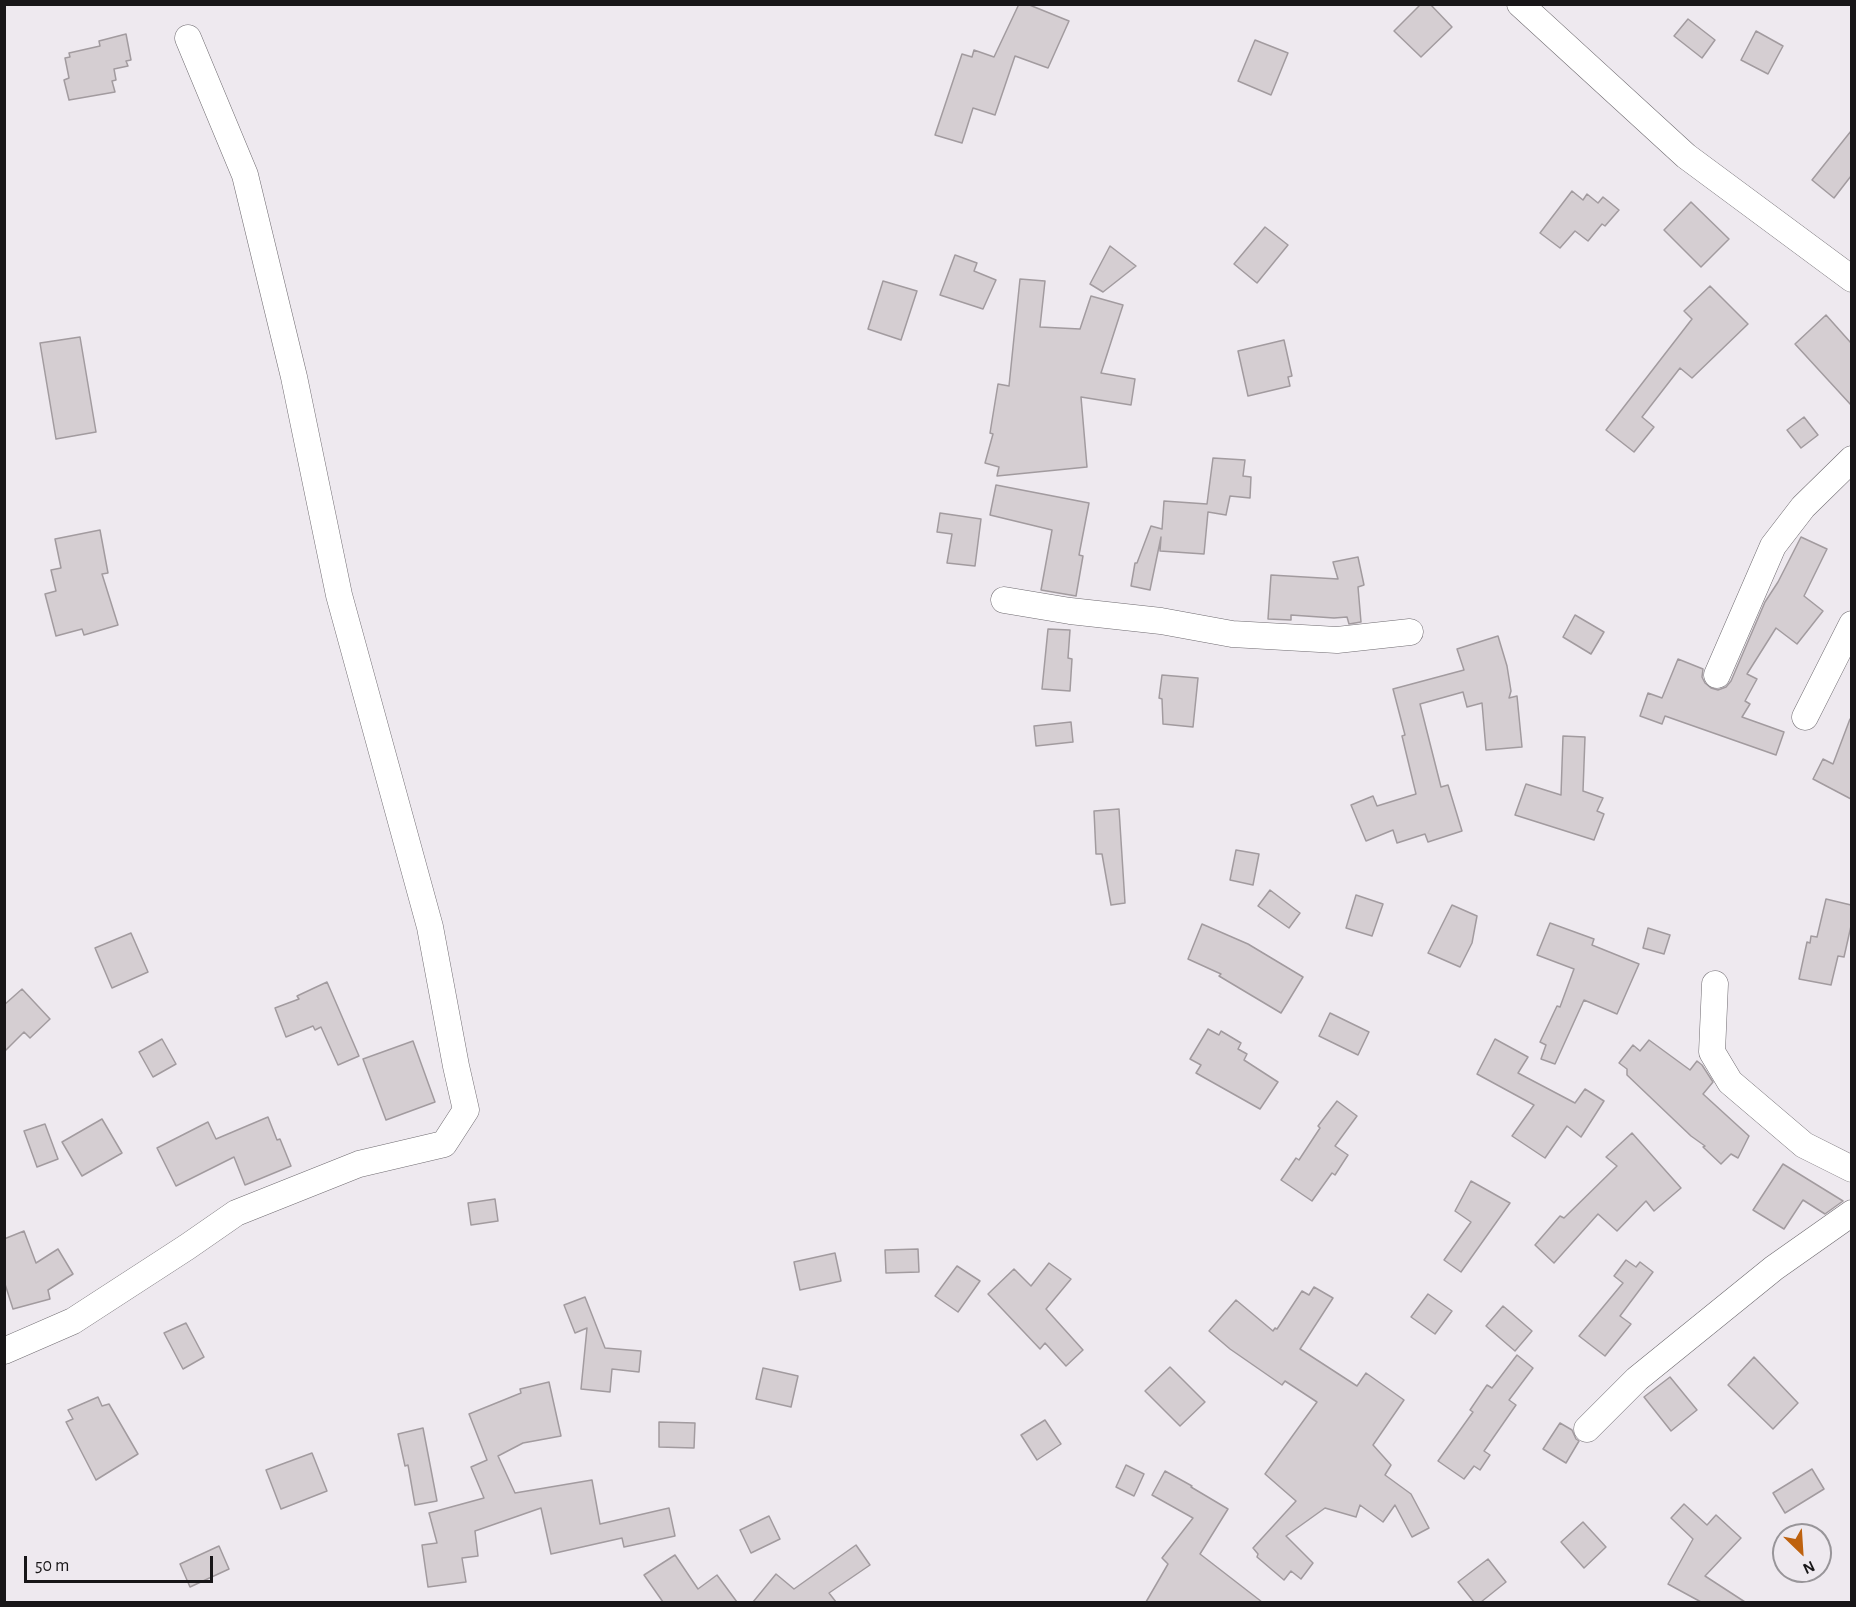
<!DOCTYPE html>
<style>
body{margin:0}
#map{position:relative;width:1856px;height:1607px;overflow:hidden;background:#eee9ef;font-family:"Alegreya Sans",sans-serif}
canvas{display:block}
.frame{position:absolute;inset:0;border:6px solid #181618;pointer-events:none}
.north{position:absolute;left:1772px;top:1523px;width:60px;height:60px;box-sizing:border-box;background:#eee9ef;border:2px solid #989599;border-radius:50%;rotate:155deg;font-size:16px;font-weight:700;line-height:24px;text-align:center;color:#181618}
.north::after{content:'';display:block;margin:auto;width:21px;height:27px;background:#be620f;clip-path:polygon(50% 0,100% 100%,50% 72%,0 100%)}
.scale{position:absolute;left:24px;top:1556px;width:189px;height:27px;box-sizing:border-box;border:3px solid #181618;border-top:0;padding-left:8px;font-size:18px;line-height:21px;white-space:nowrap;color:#181618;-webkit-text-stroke:4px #eee9ef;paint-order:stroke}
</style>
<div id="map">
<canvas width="1856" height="1607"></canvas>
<div class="frame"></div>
<div class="north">N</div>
<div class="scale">50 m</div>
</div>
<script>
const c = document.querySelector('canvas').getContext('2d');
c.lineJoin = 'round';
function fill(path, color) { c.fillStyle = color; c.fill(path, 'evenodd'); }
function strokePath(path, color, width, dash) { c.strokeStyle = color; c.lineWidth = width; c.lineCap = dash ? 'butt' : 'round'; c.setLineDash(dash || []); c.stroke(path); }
const building = new Path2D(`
 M1019,4H1027L1069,21L1048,68L1015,56L995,115L973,108L962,143L935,135L962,54L972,57L974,50L994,57Z
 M1421,4H1430L1452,27L1421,57L1394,31Z
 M1688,19L1715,40L1702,58L1674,36Z
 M1756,31L1783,46L1768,74L1741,60Z
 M126,34L131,60L126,61L128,66L114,69L116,80L112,81L115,92L69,100L64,80L69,78L65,58L70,57L69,53L100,46L99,41Z
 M1255,40L1288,53L1271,95L1238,81Z
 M1851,131V176L1834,198L1812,180Z
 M1572,191L1583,200L1587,194L1598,203L1603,197L1619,210L1605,226L1602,224L1588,241L1575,231L1560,248L1540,233Z
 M1691,202L1729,239L1701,267L1664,230Z
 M1265,227L1288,245L1257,283L1234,264Z
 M1110,246L1136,266L1103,292L1090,284Z
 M955,255L977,263L974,271L996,280L983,309L940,295Z
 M1020,279L1045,281L1040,327L1080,329L1091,296L1123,305L1101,373L1135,379L1131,405L1081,397L1087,467L997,476L999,467L985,463L993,434L990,433L998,384L1009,386Z
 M883,281L917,291L901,340L868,329Z
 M1710,286L1748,324L1692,378L1680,368L1642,417L1654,427L1634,452L1606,430L1692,319L1684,311Z
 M1826,315L1851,343V405L1795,344Z
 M80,337L96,432L56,439L40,343Z
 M1284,340L1292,376L1288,377L1290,386L1248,396L1238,351Z
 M1804,417L1818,435L1801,448L1787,430Z
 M1213,458L1245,460L1243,476L1251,477L1250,498L1230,496L1226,515L1208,512L1204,554L1160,551L1161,537L1150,590L1131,586L1135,563H1137L1151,526L1162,529L1164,501L1207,504Z
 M996,485L1089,503L1079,555L1083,556L1076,596L1041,590L1052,530L990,515Z
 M940,513L981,519L975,566L947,563L952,534L937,532Z
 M100,530L108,573L102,574L118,625L84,635L82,629L56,636L45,594L56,591L51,570L61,568L55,539Z
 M1801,537L1827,549L1804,596L1823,611L1797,644L1776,628L1747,674L1757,679L1745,701L1750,704L1742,717L1784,732L1776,755L1665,716L1662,724L1640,716L1648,693L1662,698L1678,659L1703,669L1702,677L1705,683L1711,688L1718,690L1726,687L1731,681L1765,602L1778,582Z
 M1358,557L1364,585L1358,587L1361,622L1349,624L1347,617L1334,618L1291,615V620L1268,619L1271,575L1338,579L1333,562Z
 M1575,615L1604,632L1591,654L1563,637Z
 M1048,629L1070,630L1068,658L1072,659L1070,691L1042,689Z
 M1498,636L1507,666L1511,691L1509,698L1517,696L1522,747L1486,750L1482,703L1467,707L1463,692L1420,704L1441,787L1448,785L1462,831L1428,842L1425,834L1397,843L1393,830L1366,841L1351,805L1373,796L1377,806L1416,794L1402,736L1405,735L1393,689L1464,670L1457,649Z
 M1162,675L1198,678L1193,727L1163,724L1162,699L1159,698Z
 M1850,719H1851V799L1813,779L1823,759L1833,764Z
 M1071,722L1073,742L1036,746L1034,726Z
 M1563,736L1585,737L1583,791L1603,798L1597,811L1604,814L1594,840L1515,815L1526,784L1561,795Z
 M1119,809L1125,903L1111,905L1102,854H1096L1094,811Z
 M1236,850L1259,854L1253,885L1230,880Z
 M1270,890L1300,913L1289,928L1258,906Z
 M1356,895L1383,904L1372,936L1346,928Z
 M1826,899L1851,905V926L1844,957L1838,956L1831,985L1799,979L1807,942L1810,943L1811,936L1817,937Z
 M1452,905L1477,916L1472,943L1460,967L1428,953Z
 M1550,923L1594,939L1592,945L1639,964L1617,1014L1584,1000L1555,1064L1541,1059L1546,1045L1540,1042L1557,1006L1560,1007L1574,969L1537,955Z
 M1202,924L1248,944L1303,977L1281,1013L1219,976L1221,974L1188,959Z
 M1648,928L1670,935L1664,954L1643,948Z
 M131,933L148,972L112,988L95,948Z
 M327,982L359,1056L338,1065L321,1027L315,1030L313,1026L286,1037L275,1008L299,999L297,996Z
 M22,989L50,1019L30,1038L24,1032L4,1052V1005Z
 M1330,1013L1369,1032L1358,1055L1319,1036Z
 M1208,1029L1219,1035L1221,1031L1241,1043L1238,1049L1247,1054L1244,1060L1278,1082L1260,1109L1196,1073L1201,1065L1190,1059Z
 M162,1039L176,1064L153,1077L139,1052Z
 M1495,1039L1528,1057L1518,1073L1575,1103L1585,1089L1604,1101L1581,1137L1567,1126L1545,1158L1512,1136L1534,1105L1477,1074Z
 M1649,1040L1690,1070L1697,1061L1702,1065L1713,1082L1703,1094L1749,1136L1738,1158L1731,1154L1721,1164L1703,1147L1705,1146L1691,1136L1627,1075V1069L1619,1063L1633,1045L1640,1051Z
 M413,1041L435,1102L386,1120L363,1059Z
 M1337,1101L1357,1116L1335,1146L1348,1155L1335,1175L1332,1173L1312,1201L1281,1180L1296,1158L1299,1160L1320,1128L1318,1126Z
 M268,1117L277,1140L280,1139L291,1166L245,1185L234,1157L176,1186L157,1148L208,1122L216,1139Z
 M102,1119L122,1153L82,1176L62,1142Z
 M45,1124L58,1159L37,1167L24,1131Z
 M1632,1133L1681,1188L1654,1211L1646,1201L1617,1231L1598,1214L1554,1263L1535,1245L1560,1216L1564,1218L1617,1166L1606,1157Z
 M1783,1164L1843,1201L1825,1214L1803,1200L1784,1229L1753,1210Z
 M1471,1181L1510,1203L1461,1272L1444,1260L1471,1222L1455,1211Z
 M495,1199L498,1221L471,1225L468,1203Z
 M24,1231L36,1263L58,1249L73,1274L48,1290L50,1299L13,1309L4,1281V1239Z
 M918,1249L919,1272L886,1273L885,1250Z
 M835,1253L841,1281L800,1290L794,1262Z
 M1626,1260L1636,1267L1640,1262L1653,1272L1620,1316L1631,1324L1605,1356L1579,1336L1623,1283L1614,1276Z
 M1049,1263L1071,1279L1046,1309L1083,1350L1066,1366L1045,1343L1040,1349L988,1294L1014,1269L1031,1286Z
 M957,1266L980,1281L958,1312L935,1296Z
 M1314,1287L1333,1298L1300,1349L1357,1386L1366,1373L1404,1400L1373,1445L1391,1465L1385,1475L1411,1494L1429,1528L1412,1537L1395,1505L1383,1522L1360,1505L1356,1517L1325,1508L1286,1536L1313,1563L1301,1579L1291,1571L1284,1580L1257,1557L1258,1554L1253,1548L1296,1501L1265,1474L1317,1402L1285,1381L1282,1385L1230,1349L1209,1331L1236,1300L1273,1331L1275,1328L1277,1329L1302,1291L1309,1295Z
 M1428,1294L1452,1311L1435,1334L1411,1317Z
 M585,1297L605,1348L641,1351L639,1372L612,1369L610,1392L581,1389L587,1328L575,1333L564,1305Z
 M1503,1306L1532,1331L1515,1351L1486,1326Z
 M186,1323L204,1357L183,1369L164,1333Z
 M1517,1355L1533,1368L1509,1400L1516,1405L1484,1451L1490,1455L1480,1470L1474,1466L1464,1479L1438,1461L1473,1412L1470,1410L1487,1385L1492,1388Z
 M1754,1357L1798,1403L1773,1429L1728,1385Z
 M1170,1367L1205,1402L1180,1426L1145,1391Z
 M763,1368L798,1376L791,1407L756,1399Z
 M1670,1377L1697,1410L1671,1431L1644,1397Z
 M549,1382L561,1436L523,1443L498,1456L515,1493L592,1480L600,1524L669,1508L675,1536L624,1547L622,1538L551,1554L541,1508L475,1531L478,1556L462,1558L466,1582L428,1587L422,1545L437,1543L429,1513L484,1498L471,1467L487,1460L469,1414L521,1393L520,1389Z
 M98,1397L102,1406L109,1404L138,1454L96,1480L66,1422L73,1419L68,1410Z
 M1045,1420L1061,1444L1037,1460L1021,1435Z
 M659,1422L695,1423L694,1448L659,1447Z
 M1560,1423L1572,1430L1576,1439L1579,1441L1566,1463L1543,1449Z
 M423,1428L437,1501L415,1505L408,1465L405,1466L398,1434Z
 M312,1453L327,1491L281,1509L266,1470Z
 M1126,1465L1144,1474L1134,1496L1116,1487Z
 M1812,1469L1824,1489L1785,1513L1773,1493Z
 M1165,1471L1192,1486L1191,1487L1228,1509L1200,1554L1262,1602H1146L1168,1564L1162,1558L1193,1518L1152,1495Z
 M1684,1504L1707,1525L1716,1515L1741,1538L1705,1576L1745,1602H1701L1668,1584L1693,1539L1671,1518Z
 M769,1516L780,1539L751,1553L740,1530Z
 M1583,1522L1606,1547L1584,1568L1561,1542Z
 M856,1545L870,1565L829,1593L836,1602H753L776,1574L794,1589Z
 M219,1546L229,1569L190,1587L180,1564Z
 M675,1555L698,1589L717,1575L737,1602H663L644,1575Z
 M1488,1559L1506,1582L1481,1602H1474L1458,1582Z`);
const minor = new Path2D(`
 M1520,4L1686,156L1852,279
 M1004,600L1070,611L1161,621L1232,634L1337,640L1410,632
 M1717,675L1773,546L1803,507L1852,459
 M1805,717L1852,624
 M1715,984L1712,1052L1730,1082L1804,1145L1852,1169
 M4,1351L73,1321L187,1247L236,1213L359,1164L444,1144L466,1110L456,1066L430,927L339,595L294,377L245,175L188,38
 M1587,1429L1637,1379L1774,1268L1852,1213`);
fill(building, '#d5ced2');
strokePath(building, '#a29b9f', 1.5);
strokePath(minor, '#6f6b70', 27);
strokePath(minor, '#fff', 26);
</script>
